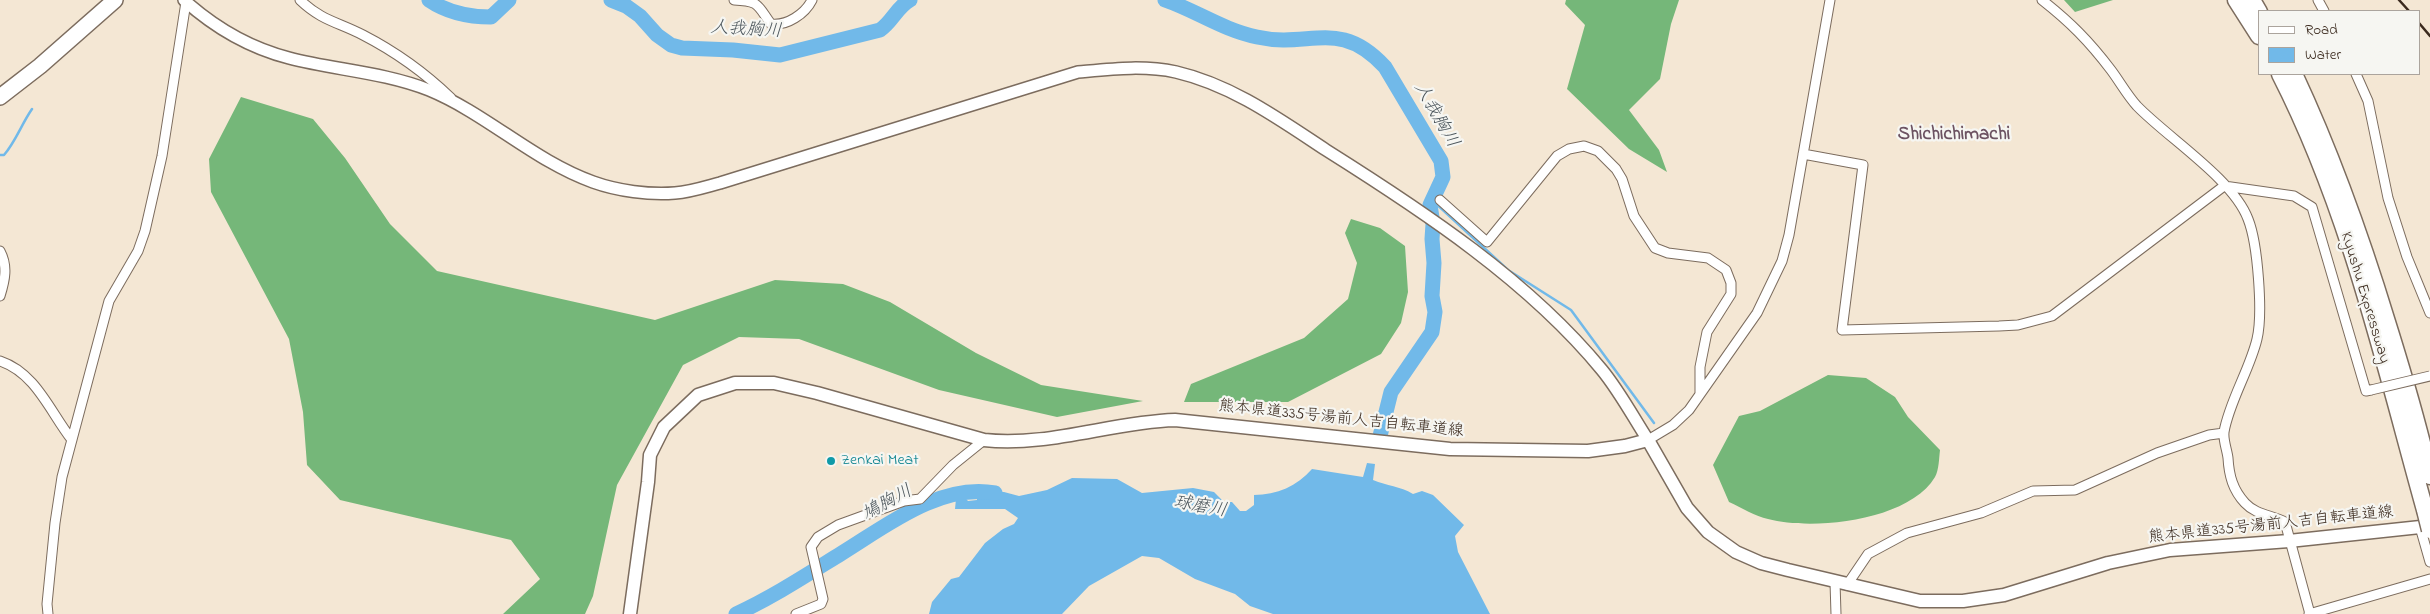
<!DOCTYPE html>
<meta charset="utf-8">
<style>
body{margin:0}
#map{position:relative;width:2430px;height:614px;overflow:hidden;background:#f4e7d4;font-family:"Indie Flower",sans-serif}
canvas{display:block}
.legend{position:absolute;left:2258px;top:10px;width:162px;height:65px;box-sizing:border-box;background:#f6f6f2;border:1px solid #aba49d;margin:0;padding:6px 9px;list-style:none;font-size:15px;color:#3b2a1e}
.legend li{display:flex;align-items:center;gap:10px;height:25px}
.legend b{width:25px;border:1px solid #aba49d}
</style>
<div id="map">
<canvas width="2430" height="614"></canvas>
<ul class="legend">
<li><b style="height:6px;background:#fff"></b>Road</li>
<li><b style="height:14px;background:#71b9e9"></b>Water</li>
</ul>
</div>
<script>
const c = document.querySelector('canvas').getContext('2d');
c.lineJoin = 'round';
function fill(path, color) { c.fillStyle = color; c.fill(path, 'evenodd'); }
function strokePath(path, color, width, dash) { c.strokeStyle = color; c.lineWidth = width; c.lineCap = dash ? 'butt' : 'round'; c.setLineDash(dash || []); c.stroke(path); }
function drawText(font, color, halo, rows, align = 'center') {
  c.font = font + ' "Indie Flower","Klee One",sans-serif'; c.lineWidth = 4.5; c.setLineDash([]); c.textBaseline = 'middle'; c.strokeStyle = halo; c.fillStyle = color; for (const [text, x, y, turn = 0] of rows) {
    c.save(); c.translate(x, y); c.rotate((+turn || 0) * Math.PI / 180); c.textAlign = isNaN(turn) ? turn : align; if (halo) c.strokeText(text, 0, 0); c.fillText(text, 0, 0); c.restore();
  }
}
const forest = new Path2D(`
 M1566,0H1679L1671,24L1660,79L1629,110L1659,150L1667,172L1629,149L1567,89L1585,25L1565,4Z
 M2064,0H2113L2075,12Z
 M241,97L313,119L345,158L390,224L437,271L655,320L775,280L843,284L890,302L976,353L1041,385L1143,401L1057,417L939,390L799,339L739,337L683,365L617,485L593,596L585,614H503L540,579L511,540L340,500L307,465L303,412L289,339L211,192L209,159Z
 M1351,219L1380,228L1405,246L1408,292L1401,323L1381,354L1288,402H1184L1191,384L1304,338L1348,299L1357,263L1345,233Z
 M1828,375L1866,378L1895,397L1908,417L1940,450C1939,458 1939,470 1935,477C1909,521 1812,531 1768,519C1755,516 1742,508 1729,502L1713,465L1739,416L1760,411Z`);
const water = new Path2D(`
 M1367,463L1375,464L1373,480C1387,486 1400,486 1413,494L1422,491L1433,495L1464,525L1455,536L1458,552L1490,614H1273L1250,606L1235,594L1195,579L1159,558L1142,556L1089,586L1062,614H929L932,602L951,579L959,577L985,543L1003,529L1014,524L1018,518L1005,509H955L957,489L968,501L977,500V491L1004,492L1019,496L1047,490L1072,478L1117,479L1142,493L1193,488L1214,492L1224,502H1232L1240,511H1246L1254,505V495C1277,495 1297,486 1312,469L1363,477Z`);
const stream = new Path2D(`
 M0,155H4C16,141 21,125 32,109
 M1432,200L1508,270L1571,310L1654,423`);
const river = new Path2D(`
 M429,0C448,13 468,17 491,17L509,0
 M611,0L626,6L640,16L657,35L671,45L682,48L733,50L780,55L880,30C892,22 897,7 910,0
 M1165,0C1197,11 1223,30 1257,37C1310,49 1339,17 1385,67L1441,161L1443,177L1430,205L1433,224L1432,239L1434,263L1432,296L1435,312L1432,332L1391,392L1380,436
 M736,614C773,597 808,574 842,553C886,526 940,483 995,493`);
const minor = new Path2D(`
 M300,0C322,21 338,22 363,35C396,52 425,73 451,98
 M734,0C760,1 757,5 771,24C787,26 805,14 812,0
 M2042,0C2070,22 2089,41 2111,70C2120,82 2127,95 2137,106C2168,138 2233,179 2248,219C2258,244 2263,314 2257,339C2250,369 2229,402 2224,432C2223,440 2227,450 2228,458C2229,476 2233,490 2245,503C2256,515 2272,515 2285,522L2310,614
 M2318,0L2324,11
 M2356,74L2368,101L2388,198L2407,257L2430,313
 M1803,154L1863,165L1842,330L1999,326L2018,325L2052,316L2224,186L2294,196L2312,207L2366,391L2371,390
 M1440,200L1487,242L1557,156L1569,149L1584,146L1598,151L1616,169L1622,179L1634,216L1655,248L1668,253L1708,258L1726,270L1731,283V294L1707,332L1700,367V393
 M0,251C8,266 5,280 0,296
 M0,361C36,373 50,412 72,440
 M1648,440L1673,425L1689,410L1757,313L1782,261L1789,235L1830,0
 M2420,527L2430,562
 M1835,582L1836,614
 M1847,585L1868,554L1907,533L1981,513L2033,491L2075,490L2157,453L2209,435L2224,433
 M48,614L47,604L55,523L62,477L109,301L138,251L145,231L162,156L186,2
 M796,614L821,604L823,599L811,547L818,537L838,525L904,501L920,499L953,465L984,440
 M2309,614L2430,579`);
const tertiary = new Path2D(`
 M184,0C214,27 250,48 289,58C335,70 383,72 429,90C487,114 534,161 593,182C618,191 649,195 675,193C690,192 705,187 720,183L1078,72C1111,69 1143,65 1176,72C1232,85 1279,119 1326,150C1423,211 1529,281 1602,370C1620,392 1633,417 1648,440`);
const secondary = new Path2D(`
 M630,614L648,482L650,455L664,427L698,395L735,383H774L817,393L984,440C1049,447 1111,422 1175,420L1450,449L1588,451L1625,446L1648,440L1687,508L1708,532L1736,552L1761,563L1788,570L1920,601H1963L2004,595L2108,563L2170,550L2289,541L2430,526`);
const trunk = new Path2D(`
 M0,97L40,66L115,0`);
const motorway = new Path2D(`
 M2236,0L2259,36
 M2252,0L2259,12
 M2280,74C2350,211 2384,363 2425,510
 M2294,74C2332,155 2361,237 2387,322C2403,373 2418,424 2430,476`);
const rail = new Path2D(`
 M2399,0L2409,11
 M2419,23L2430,36`);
const minorBridge = new Path2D(`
 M2371,390L2430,376`);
const motorwayBridge = new Path2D(`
 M2425,510L2430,530`);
const markers = [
 [831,461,5,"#0f9aa8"]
];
const streetNames = [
 ["Kyushu Expressway",2364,298,73],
 ["熊本県道335号湯前人吉自転車道線",1341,420,6],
 ["熊本県道335号湯前人吉自転車道線",2271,526,-6]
];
const cultureNames = [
 ["Zenkai Meat",841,461]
];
const waterNames = [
 ["人我胸川",746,31,3],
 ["人我胸川",1435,116,60],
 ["鳩胸川",888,504,-29],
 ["球磨川",1200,508,10]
];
const quarterNames = [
 ["Shichichimachi",1954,136]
];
fill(forest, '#75b779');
fill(water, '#71b9e9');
strokePath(stream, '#71b9e9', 2.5);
strokePath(river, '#71b9e9', 15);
strokePath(minor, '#7c6c5e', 11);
strokePath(tertiary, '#7c6c5e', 14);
strokePath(secondary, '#7c6c5e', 15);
strokePath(trunk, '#7c6c5e', 18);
strokePath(motorway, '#7c6c5e', 19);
strokePath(minor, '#fff', 9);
strokePath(tertiary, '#fff', 11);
strokePath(secondary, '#fff', 12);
strokePath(trunk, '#fff', 15);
strokePath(motorway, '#fff', 16);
strokePath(rail, '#3b2a1e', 2.5);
strokePath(minorBridge, '#7c6c5e', 11, []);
strokePath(motorwayBridge, '#7c6c5e', 19, []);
strokePath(minorBridge, '#fff', 9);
strokePath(motorwayBridge, '#fff', 16);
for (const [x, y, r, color] of markers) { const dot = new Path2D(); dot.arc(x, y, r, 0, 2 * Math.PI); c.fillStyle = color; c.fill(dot); strokePath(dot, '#f6f6f2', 2); }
drawText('16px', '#3b2a1e', '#f6f6f2', streetNames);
drawText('16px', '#0d838f', '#f6f6f2', cultureNames, 'left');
drawText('italic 18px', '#4b555b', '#f6f6f2', waterNames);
drawText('bold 19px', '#6c5261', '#f6f6f2', quarterNames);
</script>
